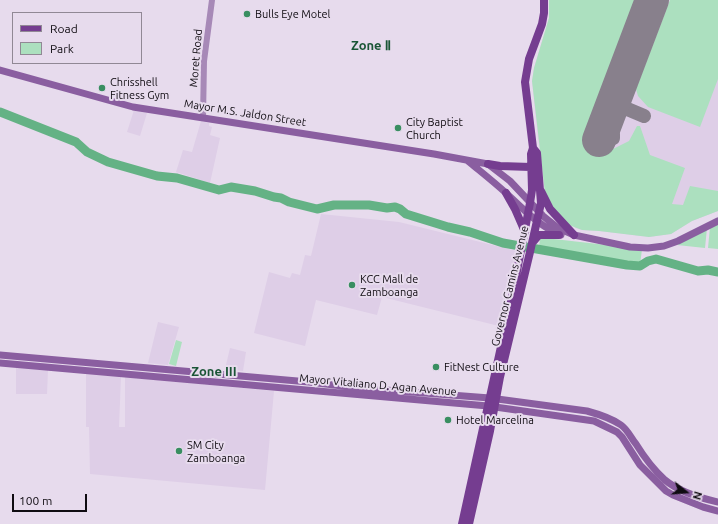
<!DOCTYPE html>
<meta charset="utf-8">
<style>
body{margin:0}
#map{position:relative;width:718px;height:524px;overflow:hidden;background:#e7dbed;font-family:Ubuntu,sans-serif}
canvas{display:block}
.legend{position:absolute;left:12px;top:12px;width:130px;height:52px;box-sizing:border-box;background:#e7dbed;border:1px solid #918895;margin:0;padding:5px 7px;list-style:none;font-size:12px;color:#0f0b11}
.legend li{display:flex;align-items:center;gap:8px;height:20px}
.legend b{width:20px;border:1px solid #918895}
.north{position:absolute;left:666px;top:472px;width:40px;height:40px;-webkit-text-stroke:3px #e7dbed;paint-order:stroke;rotate:107deg;font-size:11px;font-weight:700;line-height:16px;text-align:center;color:#0f0b11}
.north::after{content:'';display:block;margin:auto;width:14px;height:18px;background:#0f0b11;clip-path:polygon(50% 0,100% 100%,50% 72%,0 100%)}
.scale{position:absolute;left:12px;top:494px;width:75px;height:18px;box-sizing:border-box;border:2px solid #0f0b11;border-top:0;padding-left:5px;font-size:12px;line-height:14px;white-space:nowrap;color:#0f0b11;-webkit-text-stroke:3px #e7dbed;paint-order:stroke}
</style>
<div id="map">
<canvas width="718" height="524"></canvas>
<ul class="legend">
<li><b style="height:5px;background:#753d90"></b>Road</li>
<li><b style="height:11px;background:#ace0bf"></b>Park</li>
</ul>
<div class="north">N</div>
<div class="scale">100 m</div>
</div>
<script>
const c = document.querySelector('canvas').getContext('2d');
c.lineJoin = 'round';
function fill(path, color) { c.fillStyle = color; c.fill(path, 'evenodd'); }
function strokePath(path, color, width, dash) { c.strokeStyle = color; c.lineWidth = width; c.lineCap = dash ? 'butt' : 'round'; c.setLineDash(dash || []); c.stroke(path); }
function drawText(font, color, halo, rows, align = 'center') {
  c.font = font + ' Ubuntu,sans-serif'; c.lineWidth = 4; c.setLineDash([]); c.textBaseline = 'middle'; c.strokeStyle = halo; c.fillStyle = color; for (const [text, x, y, turn = 0] of rows) {
    c.save(); c.translate(x, y); c.rotate((+turn || 0) * Math.PI / 180); c.textAlign = isNaN(turn) ? turn : align; if (halo) c.strokeText(text, 0, 0); c.fillText(text, 0, 0); c.restore();
  }
}
const built = new Path2D(`
 M549,0H718V211L692,221L671,234L649,237L599,231L582,230L575,228L542,164L538,138L532,81L534,68L549,18Z
 M134,110L147,113L140,136L127,132Z
 M201,121L209,123V126L212,127L210,135L220,138L210,183L176,172L183,150L192,152Z
 M321,214L399,222L517,251L499,326L382,297L377,315L316,300L305,346L254,333L269,272L290,278L292,273L300,275L305,255L311,256Z
 M158,322L179,327L168,365L148,363Z
 M230,348L246,352L243,371L225,369Z
 M16,366L48,370L47,394H16Z
 M86,373L121,376L119,427H125V377L274,391L265,490L90,474L89,427H86Z`);
const green = new Path2D(`
 M549,0H636L585,137L613,149L629,141L637,126H640L650,155L685,168L672,204L683,205L690,186L718,191V211L692,221L671,234L649,237L599,231L582,230L569,225L558,215L545,193L532,81L534,68L549,18Z
 M670,0H718V79L700,127L648,107L638,96L636,89Z
 M718,224V249L708,248L710,227Z
 M707,228L705,248L677,245Z
 M545,238L642,249L640,265L539,247L540,239Z
 M176,340L182,342L176,366L169,364Z`);
const river = new Path2D(`
 M0,112L76,142L87,152L108,162L157,176L177,178L219,190L231,187L255,191L274,197L281,198L289,202L317,209L334,205H369L387,208L395,207L400,209L406,214L448,227L470,232L503,243L627,265L640,266L648,261L656,259L698,271L708,270L718,272`);
const taxiway = new Path2D(`
 M613,103L644,116
 M609,113L596,123L595,128L601,136L610,139L613,138V135L611,107`);
const runway = new Path2D(`
 M599,140L652,0`);
const tertiary = new Path2D(`
 M203,118L204,61L212,0`);
const secondary = new Path2D(`
 M0,70L133,107L434,154L488,164L510,181L543,216L558,228L574,235L630,247L648,248L664,246L678,241L718,221
 M468,161C480,171 494,182 506,193C521,207 541,228 561,235
 M0,355L309,382L359,388L490,398L587,411C598,414 611,418 621,425C628,430 631,438 636,444C644,457 654,470 665,480C679,492 700,498 718,502
 M0,363L488,406L594,421L617,432L622,437L640,465L666,491L673,495L703,507L718,511`);
const primary = new Path2D(`
 M488,164L500,166L531,167
 M541,191L550,209L574,235
 M506,193L515,209L525,232
 M533,242L539,235H559
 M462,524L513,292L530,203L532,190L531,154L533,148L525,82L529,59L542,24L544,13V0
 M469,524L490,431L500,377L530,252L541,203L537,153L533,148`);
const markers = [
 [247,14,4,"#398e61"],
 [102,88,4,"#398e61"],
 [398,128,4,"#398e61"],
 [352,285,4,"#398e61"],
 [436,367,4,"#398e61"],
 [448,420,4,"#398e61"],
 [179,451,4,"#398e61"]
];
const poiNames = [
 ["Bulls Eye Motel",255,14],
 ["Chrisshell",110,82],
 ["Fitness Gym",110,95],
 ["City Baptist",406,122],
 ["Church",406,135],
 ["KCC Mall de",360,279],
 ["Zamboanga",360,292],
 ["FitNest Culture",444,367],
 ["Hotel Marcelina",456,420],
 ["SM City",187,445],
 ["Zamboanga",187,458]
];
const streetNames = [
 ["Moret Road",196,58,-85],
 ["Mayor M.S. Jaldon Street",245,113,9],
 ["Governor Camins Avenue",510,286,-76],
 ["Mayor Vitaliano D. Agan Avenue",378,385,5]
];
const quarterNames = [
 ["Zone Ⅱ",371,46],
 ["Zone III",214,372]
];
fill(built, '#decee7');
fill(green, '#ace0bf');
strokePath(river, '#64b285', 9);
strokePath(taxiway, '#88808c', 14);
strokePath(runway, '#88808c', 34);
strokePath(tertiary, '#a789b7', 6);
strokePath(secondary, '#8a5ea0', 7);
strokePath(primary, '#753d90', 8);
for (const [x, y, r, color] of markers) { const dot = new Path2D(); dot.arc(x, y, r, 0, 2 * Math.PI); c.fillStyle = color; c.fill(dot); strokePath(dot, '#e7dbed', 1.5); }
drawText('11px', '#0f0b11', '#e7dbed', poiNames, 'left');
drawText('11px', '#0f0b11', '#e7dbed', streetNames);
drawText('bold 13px', '#1a5536', '#e7dbed', quarterNames);
</script>
